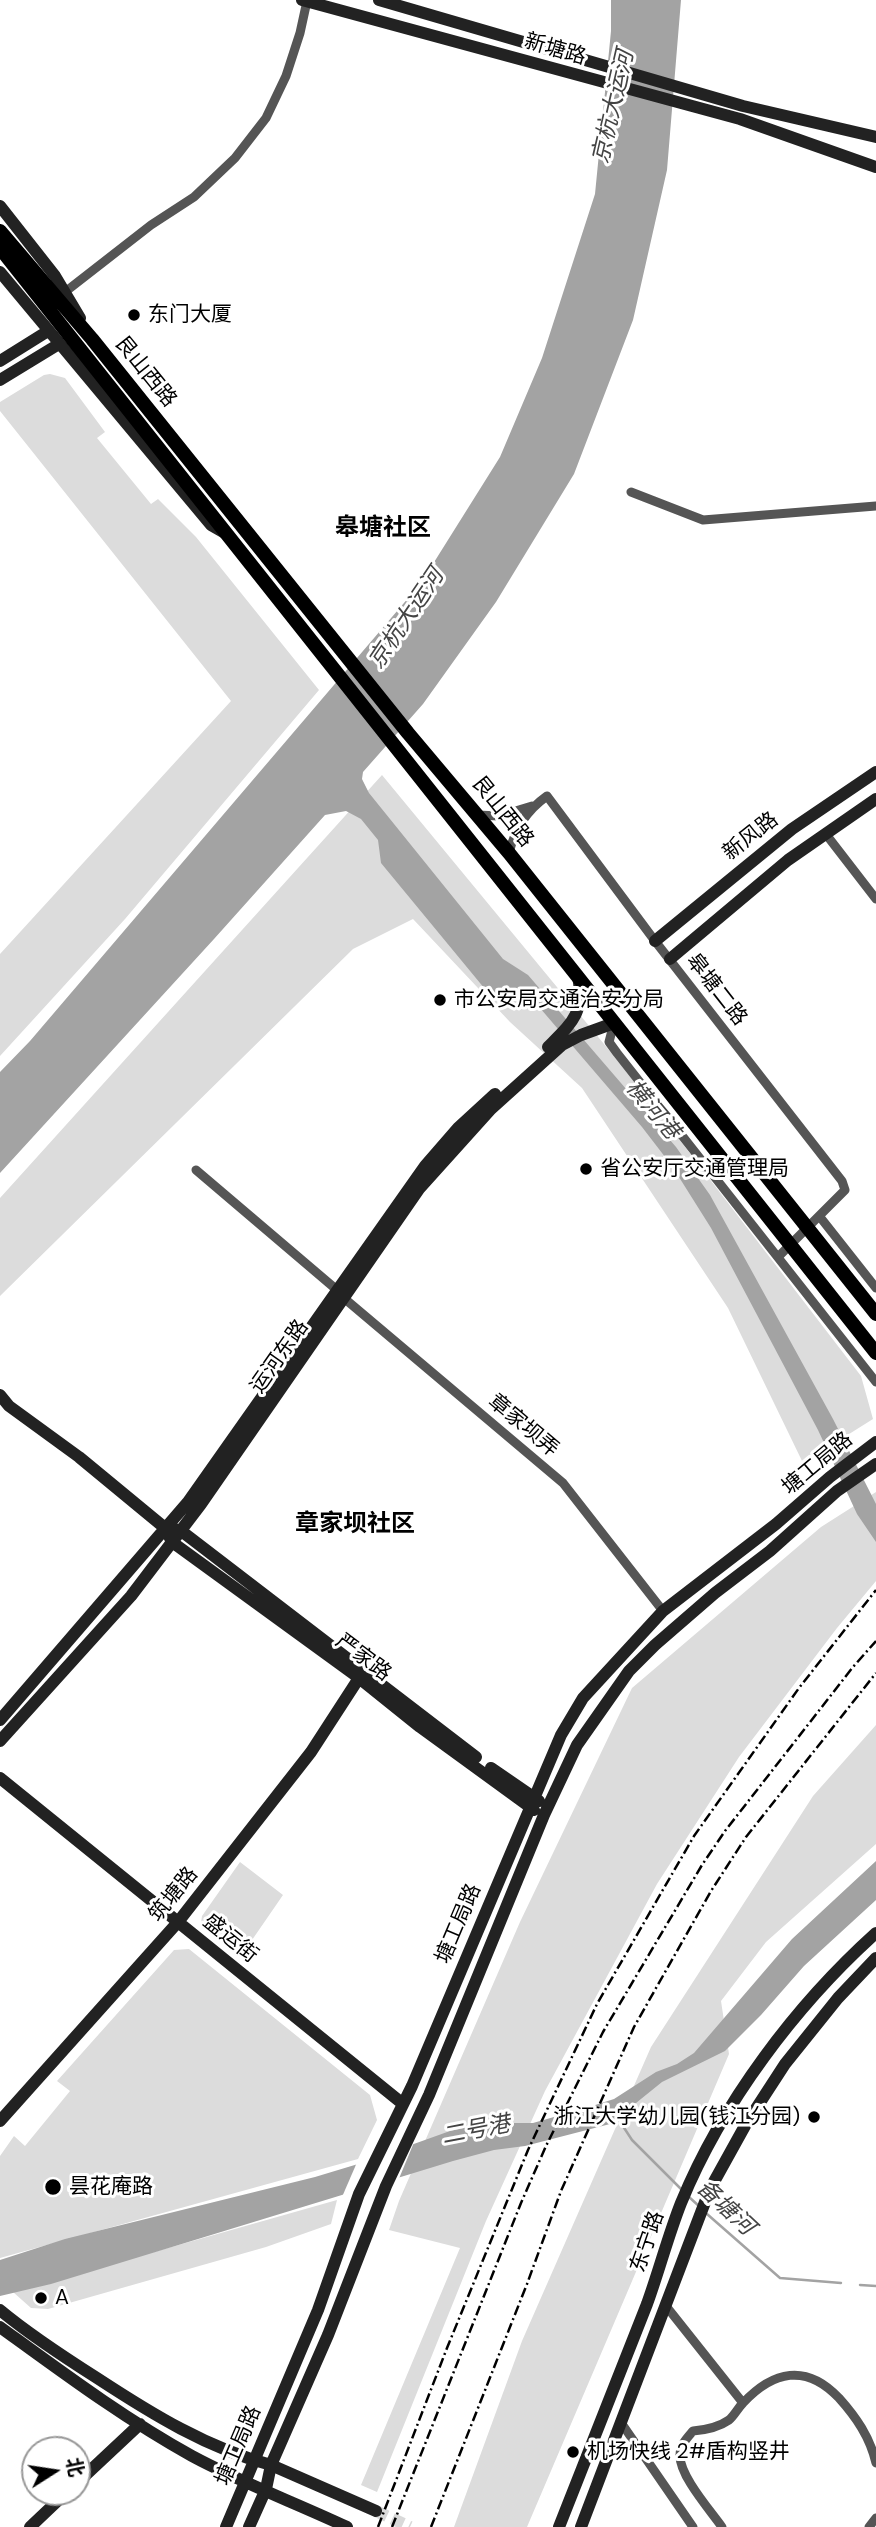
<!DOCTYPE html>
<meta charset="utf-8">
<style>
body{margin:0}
#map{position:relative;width:876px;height:2527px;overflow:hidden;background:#fff;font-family:"DM Sans","Noto Sans SC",sans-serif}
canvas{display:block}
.north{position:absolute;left:21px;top:2436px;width:70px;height:70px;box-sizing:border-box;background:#fff;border:2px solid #999;border-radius:50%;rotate:78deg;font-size:19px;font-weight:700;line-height:28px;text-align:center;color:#000}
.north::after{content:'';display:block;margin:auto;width:24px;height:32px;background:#000;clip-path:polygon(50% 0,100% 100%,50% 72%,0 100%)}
</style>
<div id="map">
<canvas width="876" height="2527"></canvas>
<div class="north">北</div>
</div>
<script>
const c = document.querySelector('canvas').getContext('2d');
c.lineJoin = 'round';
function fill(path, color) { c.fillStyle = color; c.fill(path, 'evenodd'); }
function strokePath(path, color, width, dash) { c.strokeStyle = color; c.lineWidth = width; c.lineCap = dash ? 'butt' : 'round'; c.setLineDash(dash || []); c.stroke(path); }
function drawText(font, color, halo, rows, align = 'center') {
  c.font = font + ' "DM Sans","Noto Sans SC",sans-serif'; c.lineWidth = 6; c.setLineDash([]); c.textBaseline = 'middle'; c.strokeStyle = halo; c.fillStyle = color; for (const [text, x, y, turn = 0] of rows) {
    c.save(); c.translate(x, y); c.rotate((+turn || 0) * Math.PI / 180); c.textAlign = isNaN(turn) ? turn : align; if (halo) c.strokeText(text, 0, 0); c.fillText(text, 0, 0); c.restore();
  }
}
const green = new Path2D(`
 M50,374L65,378L105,432L97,438L151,504L158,499L196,537L319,690L125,919L0,1056V954L231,701L0,411V402L44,375Z
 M382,775L632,1078L861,1376L873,1419L803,1463L728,1308L582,1088L510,1022L413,919L353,949L0,1296V1198Z
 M876,1492V1581L837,1628L739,1757L657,1884L545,2091L486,2221L377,2492L361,2485L460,2248L389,2230L399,2201L520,1922L632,1688L821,1527Z
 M876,1725V1844L766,1942L721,2001L729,2054L527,2527H454L522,2341L651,2047L813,1796Z
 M240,1862L283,1895L241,1956L201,1923L202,1916Z
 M189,1949L370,2095L377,2120L358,2159L0,2258V2156L14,2136L25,2146L70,2091L57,2081L174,1950Z
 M337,2200L331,2224L266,2247L48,2309L31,2308L13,2292Z`);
const water = new Path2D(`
 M611,0H681L667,170L633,320L574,474L496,602L423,704L363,772L362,779L369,793L503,959L528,975L676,1147L710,1195L833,1419L876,1504V1542L857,1514L818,1430L711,1228L672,1166L642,1127L528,994L494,1000L381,863L378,840L361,819L346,811L325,815L214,939L0,1173V1072L30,1041L421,583L500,457L542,358L595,194L611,31Z
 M876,1861V1900L804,1966L761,2015L725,2051L662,2082L610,2124L525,2146L494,2150L453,2161L51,2284L0,2296V2260L65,2239L315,2177L358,2164L450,2131L486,2123H533L589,2107L614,2099L656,2072L677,2064L694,2053L792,1939Z`);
const pier = new Path2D(`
 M415,2140L398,2181L342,2197L358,2160Z`);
const stream = new Path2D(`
 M617,2117L632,2140L682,2190
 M689,2197L700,2207
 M707,2214L780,2278L841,2283
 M860,2285L876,2286`);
const secondaryTunnel = new Path2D(`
 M376,2511L410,2527`);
const street = new Path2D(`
 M65,292L151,225L194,197L235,158L266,118L286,76L300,33L307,1
 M631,492L703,520L876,506
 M477,815L499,816L532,806
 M825,833L876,899
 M509,853C515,829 526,811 547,796L655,941L842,1181L845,1190L779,1256
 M614,1023L609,1042L617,1053L876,1382
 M196,1170L337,1290L345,1299L563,1483L663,1611
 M820,1217L876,1288
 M666,2306L743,2403
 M622,2424L693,2527
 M722,2527C710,2510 679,2475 680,2455C680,2445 687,2438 693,2431C705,2430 719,2427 729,2420C734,2416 738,2408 743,2403C773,2371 806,2363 839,2398C856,2417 870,2437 876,2463
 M869,2527L876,2518`);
const secondary = new Path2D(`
 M302,0L740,119L876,167
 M379,0L743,106L876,137
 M0,206L55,276L80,318
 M0,272L211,525L225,533
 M0,361L48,331
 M0,380L59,344
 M655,941L792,829L876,772
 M670,959L788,860L876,799
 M548,1047C572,1023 585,1013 578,976
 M0,1395L9,1406L79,1457L165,1528L172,1542L359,1678L420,1727L534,1810
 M172,1529L180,1530L476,1757
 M0,1720L188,1502L425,1166L458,1128L495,1094
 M0,1741L131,1596L201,1504L419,1189L491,1109L562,1045L581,1035L614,1023
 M491,1768L539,1801
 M0,1778L403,2104
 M0,2121L178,1922L311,1752L359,1678
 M0,2310C30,2335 64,2357 97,2378C152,2414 207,2448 271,2465L376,2511
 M0,2327C62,2372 125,2419 192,2456C242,2483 296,2503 347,2527
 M77,2483L140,2424
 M30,2527L67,2492
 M226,2527L318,2310L359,2194L412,2086L561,1735L583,1698L663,1611L776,1524L830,1477L876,1442
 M249,2527L266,2489L271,2465L328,2335L386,2186L429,2095L544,1815L577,1745L629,1671L655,1645L715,1593L770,1551L837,1491L876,1464
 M559,2527C588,2453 618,2378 647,2304C659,2271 668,2236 681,2203C722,2103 796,2005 876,1933
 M581,2527L710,2189L746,2124L785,2064L838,1998L876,1958`);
const primary = new Path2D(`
 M0,231L92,339L408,733L509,853L876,1314
 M0,248L876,1353`);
const rail = new Path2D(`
 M378,2527L447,2348L528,2150L597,2004L694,1836L799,1688L876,1590
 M392,2527L521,2203L546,2146L603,2032L702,1865L725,1831L853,1667L876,1641
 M431,2527L527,2284L561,2191L634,2027L711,1891L746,1837L876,1673`);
const markers = [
 [134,315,7,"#000"],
 [440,1000,7,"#000"],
 [586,1169,7,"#000"],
 [814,2117,7,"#000"],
 [53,2187,9,"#000"],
 [41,2298,7,"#000"],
 [573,2452,7,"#000"]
];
const streetNames = [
 ["新塘路",555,50,16],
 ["艮山西路",145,372,51],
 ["艮山西路",502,812,51],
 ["新风路",751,837,-38],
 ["皋塘二路",716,990,52],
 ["运河东路",280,1357,-55],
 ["章家坝弄",523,1426,40],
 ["塘工局路",818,1464,-40],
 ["严家路",363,1658,37],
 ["筑塘路",174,1895,-51],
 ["塘工局路",459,1924,-67],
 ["盛运街",230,1939,39],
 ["东宁路",648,2242,-71],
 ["塘工局路",239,2446,-67]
];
const poiNames = [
 ["东门大厦",148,315],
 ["市公安局交通治安分局",454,1000],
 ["省公安厅交通管理局",600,1169],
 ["浙江大学幼儿园(钱江分园)",800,2117,"right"],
 ["昙花庵路",69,2187],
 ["A",55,2298],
 ["机场快线 2#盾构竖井",587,2452]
];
const waterNames = [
 ["京杭大运河",614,107,-77],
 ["京杭大运河",407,619,-56],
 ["横河港",652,1110,50],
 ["二号港",476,2131,-11],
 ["备塘河",725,2208,43]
];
const quarterNames = [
 ["皋塘社区",383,529],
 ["章家坝社区",355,1525]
];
fill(green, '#dcdcdc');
fill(water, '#a3a3a3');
fill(pier, '#fff');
strokePath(stream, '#a3a3a3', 2.5);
strokePath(secondaryTunnel, '#d9d9d9', 12, [12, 6]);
strokePath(street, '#555', 9);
strokePath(secondary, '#222', 12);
strokePath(primary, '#000', 14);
strokePath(rail, '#000', 2.5, [10, 3.5, 2, 3.5]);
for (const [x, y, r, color] of markers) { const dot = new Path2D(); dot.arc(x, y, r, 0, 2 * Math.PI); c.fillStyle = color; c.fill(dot); strokePath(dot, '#fff', 2.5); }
drawText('21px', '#000', '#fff', streetNames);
drawText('21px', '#000', '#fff', poiNames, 'left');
drawText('italic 23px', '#444', '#fff', waterNames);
drawText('bold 24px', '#000', '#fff', quarterNames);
</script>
